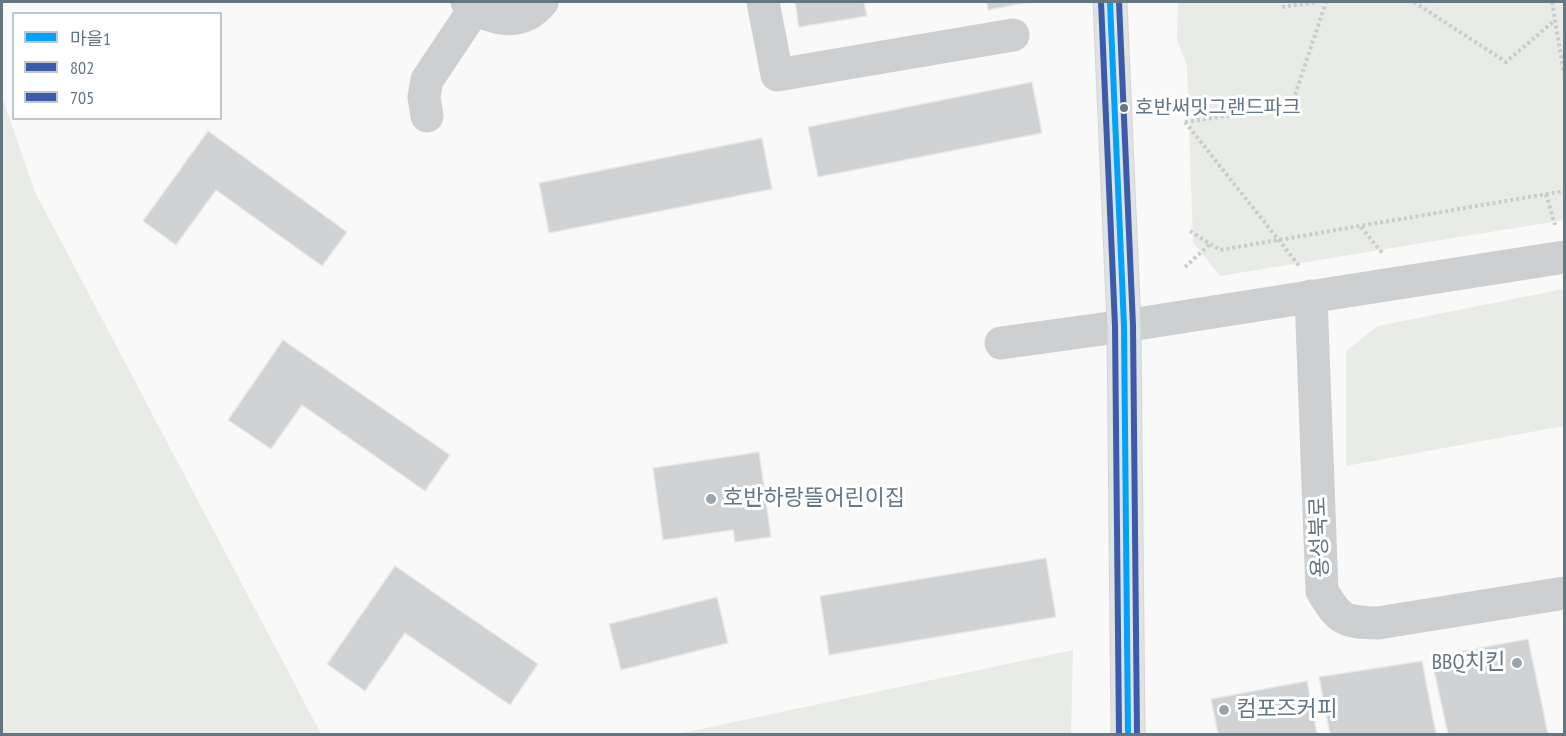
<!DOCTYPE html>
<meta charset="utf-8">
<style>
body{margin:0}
#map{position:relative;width:1566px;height:736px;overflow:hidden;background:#f9f9f9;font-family:"PT Sans Narrow","Noto Sans KR",sans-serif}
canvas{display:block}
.frame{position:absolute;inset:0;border:3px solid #657683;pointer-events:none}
.legend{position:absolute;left:12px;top:12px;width:210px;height:108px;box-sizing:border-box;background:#fff;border:2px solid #c1c8cd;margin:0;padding:8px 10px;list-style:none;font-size:18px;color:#657683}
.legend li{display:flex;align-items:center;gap:12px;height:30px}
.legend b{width:30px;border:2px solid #c1c8cd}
</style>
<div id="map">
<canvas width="1566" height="736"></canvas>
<div class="frame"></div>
<ul class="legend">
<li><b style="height:8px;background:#00a3fb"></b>마을1</li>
<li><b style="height:8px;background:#3d5bab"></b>802</li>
<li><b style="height:8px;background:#3d5bab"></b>705</li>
</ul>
</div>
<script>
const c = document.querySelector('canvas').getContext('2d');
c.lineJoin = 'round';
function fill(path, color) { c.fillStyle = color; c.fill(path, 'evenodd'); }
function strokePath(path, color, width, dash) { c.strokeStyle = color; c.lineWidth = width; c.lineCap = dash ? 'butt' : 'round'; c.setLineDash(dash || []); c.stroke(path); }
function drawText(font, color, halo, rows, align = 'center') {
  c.font = font + ' "PT Sans Narrow","Noto Sans KR",sans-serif'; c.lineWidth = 6; c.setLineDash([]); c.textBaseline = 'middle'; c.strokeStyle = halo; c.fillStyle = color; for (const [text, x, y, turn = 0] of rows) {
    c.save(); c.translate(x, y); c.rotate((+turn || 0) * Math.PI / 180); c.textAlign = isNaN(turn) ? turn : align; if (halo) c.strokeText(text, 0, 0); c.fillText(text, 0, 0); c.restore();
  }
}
const green = new Path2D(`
 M1178,2H1564V220L1220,276L1193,242L1187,66L1177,40Z
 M2,97L35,192L321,734H2Z
 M1564,289V426L1346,466V351L1378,326Z
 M1073,650L1071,734H678Z`);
const building = new Path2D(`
 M795,2H864L867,16L799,27Z
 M987,2H1029L988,10Z
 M1032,82L1042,133L818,177L808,127Z
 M208,131L347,232L322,266L216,190L176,245L143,221Z
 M762,138L772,189L549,233L539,183Z
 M283,340L450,455L425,491L302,405L271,449L228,420Z
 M759,452L771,537L735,542L733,530L663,540L653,468Z
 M1046,558L1056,617L829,655L820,596Z
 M395,566L538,664L510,705L405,633L365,691L327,664Z
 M717,597L728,643L621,670L609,624Z
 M1528,639L1548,734H1448L1431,657Z
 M1422,661L1436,734H1330L1319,677Z
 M1307,681L1317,734H1218L1211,699Z`);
const path = new Path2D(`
 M1414,2L1506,62L1555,20
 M1552,2L1564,74
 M1282,7L1318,2
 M1185,122L1291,107L1326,2
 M1185,122L1300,267
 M1546,194L1555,225
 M1361,227L1383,254
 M1190,231L1220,250L1564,191
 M1185,267L1210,244`);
const minor = new Path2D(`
 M467,2C490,20 521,28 542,2
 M763,2L777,75L1013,35
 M427,116L424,97L427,80L475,8
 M1311,296L1322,591C1340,621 1344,622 1378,623L1564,593
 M1001,343L1124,326L1564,257`);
const major = new Path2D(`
 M1110,2L1124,326L1128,734`);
const bus1 = new Path2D(`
 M1110,2L1124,326L1128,734`);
const bus2 = new Path2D(`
 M1101,2L1115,326L1119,734`);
const bus3 = new Path2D(`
 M1119,2L1133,326L1137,734`);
const markers = [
 [1124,108,5,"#657683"],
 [711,499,6,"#99a4ac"],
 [1517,663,6,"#99a4ac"],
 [1224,710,6,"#99a4ac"]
];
const busNames = [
 ["호반써밋그랜드파크",1135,108]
];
const poiNames = [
 ["호반하랑뜰어린이집",723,499],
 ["BBQ치킨",1505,663,"right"],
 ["컴포즈커피",1236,710]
];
const streetNames = [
 ["용성북로",1320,537,-92]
];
fill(green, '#e8ebe6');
fill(building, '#d0d2d3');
strokePath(building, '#e8e8e8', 1.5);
strokePath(major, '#d5d6d7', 35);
strokePath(path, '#cbcccd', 4, [3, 3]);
strokePath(minor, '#cecfd0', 33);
strokePath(major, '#e1e2e2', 33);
strokePath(bus1, '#00a3fb', 6);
strokePath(bus2, '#3d5bab', 6);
strokePath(bus3, '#3d5bab', 6);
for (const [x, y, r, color] of markers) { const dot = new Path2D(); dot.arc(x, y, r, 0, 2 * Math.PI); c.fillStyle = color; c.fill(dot); strokePath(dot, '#fff', 2); }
drawText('20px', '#657683', '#fff', busNames, 'left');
drawText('22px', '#657683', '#fff', poiNames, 'left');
drawText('22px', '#657683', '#fff', streetNames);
</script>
